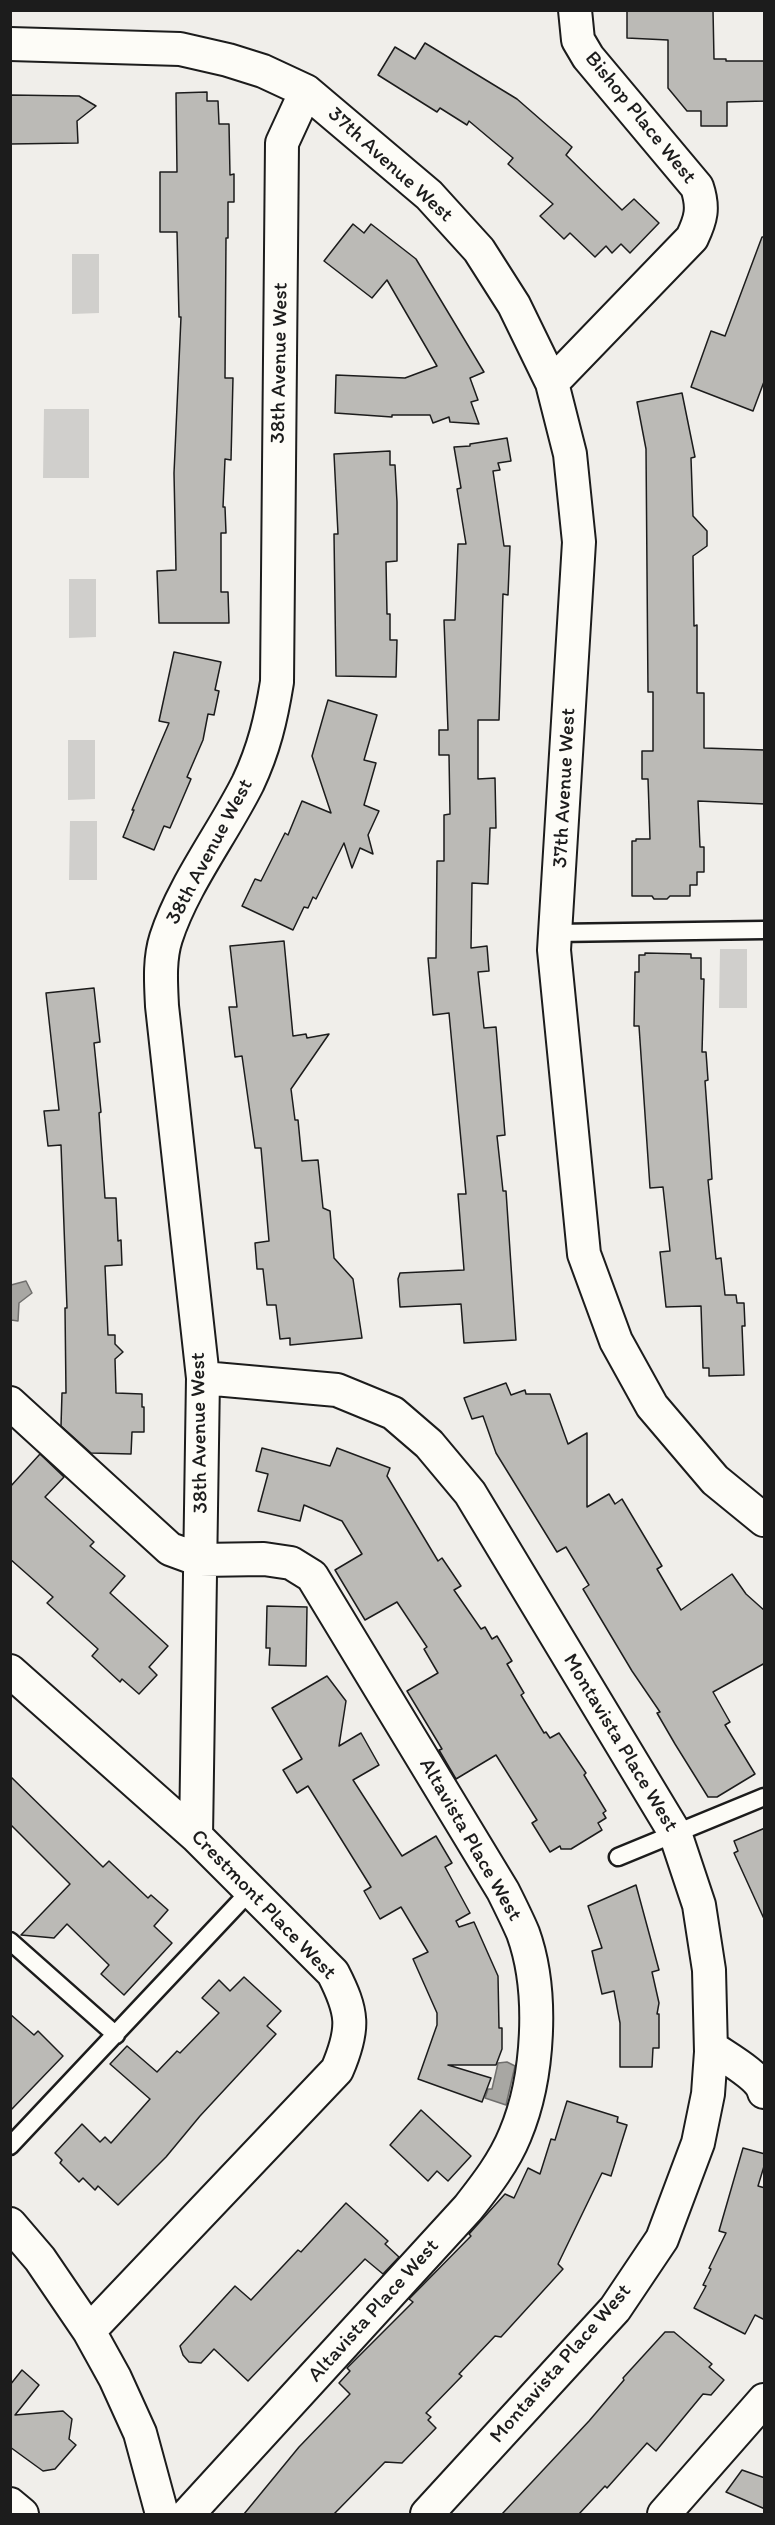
<!DOCTYPE html>
<style>
body{margin:0}
#map{position:relative;width:775px;height:2525px;overflow:hidden;background:#f0eeea;font-family:Itim,sans-serif}
canvas{display:block}
.frame{position:absolute;inset:0;border:12px solid #1c1c1c;pointer-events:none}
</style>
<div id="map">
<canvas width="775" height="2525"></canvas>
<div class="frame"></div>
</div>
<script>
const c = document.querySelector('canvas').getContext('2d');
c.lineJoin = 'round';
function fill(path, color) { c.fillStyle = color; c.fill(path, 'evenodd'); }
function strokePath(path, color, width, dash) { c.strokeStyle = color; c.lineWidth = width; c.lineCap = dash ? 'butt' : 'round'; c.setLineDash(dash || []); c.stroke(path); }
function drawText(font, color, halo, rows, align = 'center') {
  c.font = font + ' Itim,sans-serif'; c.lineWidth = 6; c.setLineDash([]); c.textBaseline = 'middle'; c.strokeStyle = halo; c.fillStyle = color; for (const [text, x, y, turn = 0] of rows) {
    c.save(); c.translate(x, y); c.rotate((+turn || 0) * Math.PI / 180); c.textAlign = isNaN(turn) ? turn : align; if (halo) c.strokeText(text, 0, 0); c.fillText(text, 0, 0); c.restore();
  }
}
const green = new Path2D(`
 M72,254H99V313L72,314Z
 M44,409H89V478H43Z
 M69,579H96V637L69,638Z
 M68,740H95V799L68,800Z
 M70,821H97V880H69Z
 M720,949H747V1008H719Z`);
const water = new Path2D(`
 M26,1281L32,1293L19,1303L18,1321L11,1320V1285Z
 M507,2062L515,2066L506,2105L485,2098L488,2089H492L498,2063Z`);
const building = new Path2D(`
 M627,10H713L714,59H726V61H765V101L727,102V126H701V111H687L668,88V40L627,38Z
 M425,43L517,99L572,147L566,155L622,210L634,199L659,223L630,253L621,244L612,253L606,246L595,257L570,233L564,239L540,216L553,204L508,164L513,158L469,121L467,125L440,108L437,112L378,75L395,47L415,59Z
 M207,92V101H218L219,124H229L230,175L234,174V202H228V238H226L225,378H233L231,460L225,459L223,507H225L226,533H221V592H228L229,623H159L157,571L176,570L174,473L181,317H179L177,232H160V172H177L176,93Z
 M10,95L79,96L96,106L77,121L78,143L10,144Z
 M353,224L364,233L371,224L416,259L484,372L470,378L478,400L471,402L479,424L450,422L449,417L433,423L430,415H392V417L335,413L336,375L405,378L437,366L387,280L372,298L324,261Z
 M762,237H765V379L753,411L691,387L711,331L725,336Z
 M682,393L695,457L691,458L693,516L707,531V546L693,556L694,626L697,625V693H704V748L765,750V804L698,801L700,847H704V872H697V885H690V896H670L667,899H654L652,896H632V841H636V839H650L648,779H642V751H653V692H648L646,449L637,402Z
 M507,438L511,461L498,463L500,470L493,471L504,546H510L508,595L503,594L499,720H478V779L495,778L496,828H490L488,884L472,883L471,948L487,946L489,971L478,972L484,1028L496,1027L505,1135L497,1136L503,1191H506L516,1340L464,1343L461,1304L400,1307L398,1279L400,1273L464,1270L458,1194H466L449,1013L433,1015L428,958H436L437,861H444V815L450,814L449,755H439V730H448L444,620H455L458,544H466L457,489L461,488L454,447L470,446V444Z
 M390,451V465H395L397,502V561L386,562L387,614H390V640H397L396,677L336,676L334,534H338L334,454Z
 M174,652L221,662L215,690L219,691L214,715L208,714L203,740L187,777L191,779L170,828L164,826L154,850L123,837L134,810H132L169,723L159,721Z
 M328,700L377,715L364,760L376,763L364,805L379,811L368,835L373,854L360,848L352,868L344,843L316,899L313,897L308,908L304,907L293,930L242,906L255,879L261,881L285,833L288,835L302,801L331,813L312,756Z
 M284,941L293,1036L306,1034L307,1038L329,1034L291,1089L295,1120H298L302,1161L318,1160L323,1208L330,1211L334,1258L353,1279L362,1338L290,1345V1338L280,1339L276,1305H267L263,1269H257L255,1243L269,1241L261,1148H255L242,1056L235,1057L229,1007H237L230,946Z
 M645,953L691,954V958H701V979H704L702,1052H706L708,1080L705,1081L712,1179L708,1180L716,1259L721,1258L725,1295H736L737,1303H744L745,1326H742L744,1375L709,1376V1368H703L701,1306L666,1307L660,1252L670,1251L663,1187L650,1188L639,1026H634L635,972H639V955H645Z
 M94,988L100,1042L94,1043L101,1112L99,1113L105,1198H116L118,1241L121,1240L122,1265L105,1266L108,1335H115V1344L123,1352L115,1359L116,1393L142,1394V1407H144V1432H132L131,1454L91,1453L61,1426L62,1393H66L65,1308H67L61,1145L48,1146L44,1111L59,1110L46,993Z
 M506,1383L511,1395L525,1390L526,1394H550L568,1444L587,1433V1507L609,1494L615,1504L622,1499L662,1566L657,1569L681,1610L732,1574L746,1594L765,1611V1663L713,1692L730,1722L725,1725L755,1774L717,1797H708L675,1744L657,1713L660,1712L632,1671L583,1589L589,1585L566,1547L557,1552L496,1453L483,1416L472,1419L464,1398Z
 M262,1448L330,1466L337,1448L390,1468L387,1476L438,1561L442,1558L461,1586L454,1590L481,1629L485,1627L492,1639L497,1636L512,1661L507,1664L524,1693L521,1695L544,1733L546,1732L550,1738L559,1733L586,1773L584,1775L606,1811L603,1813L606,1818L598,1823L602,1830L571,1849H561L560,1846L550,1852L532,1823L537,1820L496,1755L456,1779L439,1750L442,1749L407,1691L438,1673L424,1649L427,1647L397,1602L365,1620L335,1570L362,1554L342,1521L304,1505L300,1521L258,1511L268,1474L256,1471Z
 M40,1454L64,1477L45,1497L94,1542L90,1546L125,1576L110,1593L168,1646L149,1667L157,1675L139,1694L122,1679L120,1682L92,1656L98,1649L47,1603L53,1597L10,1559V1487Z
 M267,1606L307,1607L306,1666L269,1665L270,1648H266Z
 M327,1676L346,1701L339,1746L361,1733L379,1765L353,1780L402,1856L436,1836L452,1863L445,1867L470,1913L456,1921L459,1927L474,1922L498,1976L499,2028H502V2049L496,2065H448L491,2078L482,2102L418,2079L437,2025V2013L413,1959L428,1952L401,1907L380,1919L364,1891L371,1887L308,1786L297,1793L283,1770L302,1759L272,1708Z
 M10,1776L103,1867L109,1861L148,1898L151,1895L168,1910L154,1926L172,1943L124,1995L101,1974L109,1965L67,1924L54,1938L21,1935L70,1884L10,1824Z
 M765,1828V1921L734,1853L738,1851L734,1841Z
 M636,1885L659,1970L652,1972L659,2003L657,2014H659V2048H653L652,2067H620V2023L614,1991L602,1994L592,1951L602,1948L588,1906Z
 M244,1977L281,2011L267,2026L276,2034L200,2116L166,2157L118,2205L98,2186L95,2190L83,2178L79,2182L60,2163L62,2160L55,2153L82,2124L100,2142L105,2137L111,2143L150,2099L110,2064L127,2046L157,2072L177,2051L180,2053L219,2013L202,1998L219,1980L230,1991Z
 M10,2014L34,2035L38,2031L63,2056L10,2111Z
 M567,2101L618,2117L617,2122L627,2125L611,2176L602,2173L558,2264L563,2269L501,2337L495,2336L459,2374L462,2376L426,2413L431,2417L428,2420L436,2428L402,2463L385,2462L334,2514H244L299,2447L350,2394L339,2383L350,2371L347,2368L413,2302L409,2299L471,2236L469,2234L505,2194L514,2198L528,2168L540,2174L551,2139L555,2140Z
 M421,2110L471,2156L448,2181L437,2171L428,2181L390,2145Z
 M743,2148L765,2154V2163L758,2186L765,2188V2320L755,2315L745,2334L694,2308L706,2286L703,2285L711,2269L709,2268L726,2233L719,2231Z
 M346,2203L388,2241L385,2244L399,2257L383,2274L365,2259L248,2381L214,2349L201,2363L189,2362L183,2355L180,2346L235,2286L251,2300L298,2250L301,2252Z
 M665,2332H674L712,2364L709,2367L724,2380L711,2395L703,2394L656,2451L647,2443L607,2488L605,2486L579,2514H502L589,2421L624,2380L623,2378Z
 M22,2370L39,2385L15,2415L63,2411L72,2419L69,2439L76,2445L55,2469L43,2471L10,2447V2385Z
 M742,2470L765,2478V2509L726,2492Z`);
const service = new Path2D(`
 M555,933L764,930
 M618,1857L764,1797
 M10,1941L116,2035
 M10,2146L250,1891`);
const minor = new Path2D(`
 M10,44L180,49L228,60L263,71L306,91L429,195L479,250L514,305L552,383L570,454L579,542L554,950L584,1254L616,1341L652,1406L715,1480L764,1520
 M552,383L692,238C701,219 704,208 697,187L588,57L578,40L575,10
 M203,1378L337,1390L393,1413L429,1444L470,1493L675,1833L699,1905L709,1970L711,2052L708,2094L698,2143L662,2239L615,2309L427,2514
 M10,1403L170,1549L200,1560L264,1559L291,1563L312,1576L503,1891C510,1905 517,1919 523,1933C544,1991 539,2078 515,2135C504,2162 486,2185 468,2208L188,2514
 M10,1671L196,1836L333,1973C353,2012 355,2028 337,2070L89,2331
 M196,1836L203,1378L162,1006C161,984 159,960 166,938C183,885 223,833 248,783C264,749 271,719 277,682L282,143L306,91
 M711,2047C725,2057 760,2076 764,2092
 M10,2224L40,2259L89,2331L115,2378L140,2433L162,2514
 M10,2504L22,2514
 M664,2514L764,2400`);
const streetNames = [
 ["Bishop Place West",640,118,51],
 ["37th Avenue West",390,165,42],
 ["38th Avenue West",280,363,-89],
 ["37th Avenue West",565,788,-87],
 ["38th Avenue West",210,852,-62],
 ["38th Avenue West",200,1433,-91],
 ["Montavista Place West",620,1743,59],
 ["Altavista Place West",470,1840,60],
 ["Crestmont Place West",263,1905,46],
 ["Altavista Place West",374,2311,-48],
 ["Montavista Place West",561,2364,-49]
];
fill(green, '#d0cfcc');
fill(water, '#a8a7a3');
strokePath(water, '#706f6d', 1.5);
fill(building, '#bbbab6');
strokePath(building, '#1c1c1c', 1.5);
strokePath(service, '#1c1c1c', 21);
strokePath(minor, '#1c1c1c', 36);
strokePath(service, '#fdfcf7', 16);
strokePath(minor, '#fdfcf7', 32);
drawText('21px', '#1c1c1c', '#fdfcf7', streetNames);
</script>
